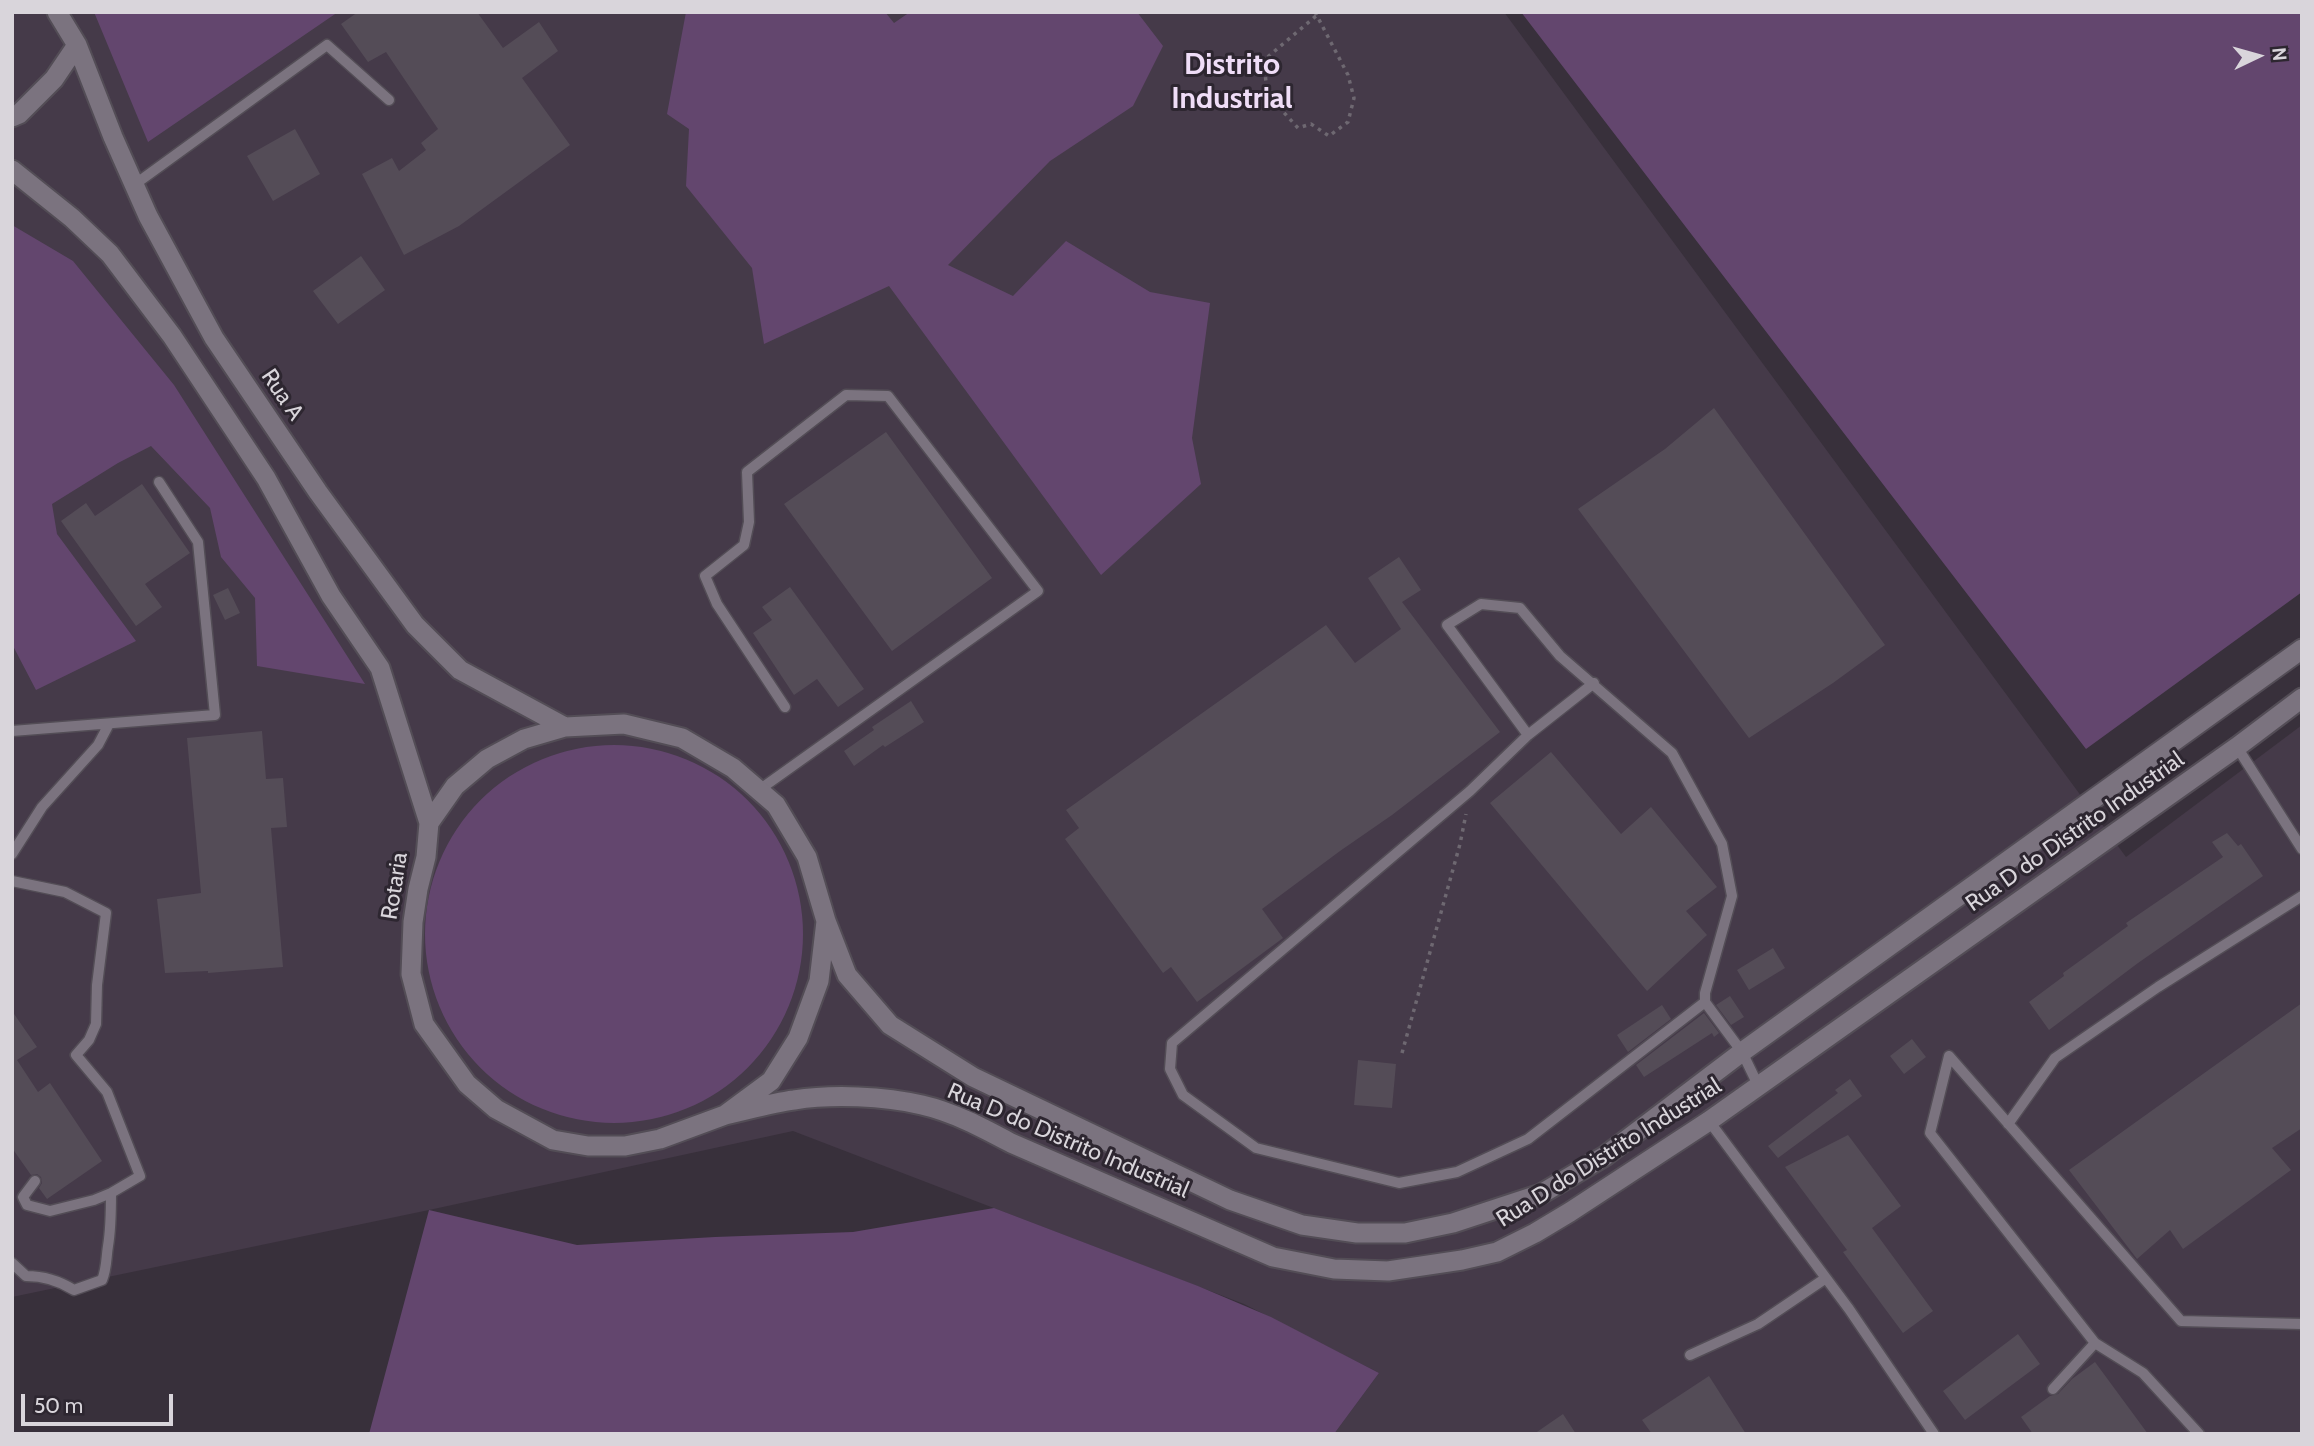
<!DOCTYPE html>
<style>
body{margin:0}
#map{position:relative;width:2314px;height:1446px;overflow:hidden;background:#38303b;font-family:Cabin,sans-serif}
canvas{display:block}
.frame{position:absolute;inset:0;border:14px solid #d9d5db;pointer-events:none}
.north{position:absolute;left:2223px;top:21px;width:70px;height:70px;-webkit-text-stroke:5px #2d2630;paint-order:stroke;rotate:85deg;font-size:19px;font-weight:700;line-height:28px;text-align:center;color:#d9d5db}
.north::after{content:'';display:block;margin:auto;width:24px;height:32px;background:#d9d5db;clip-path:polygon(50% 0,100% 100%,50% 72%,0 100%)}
.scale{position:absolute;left:21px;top:1394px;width:152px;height:32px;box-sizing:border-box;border:4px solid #d9d5db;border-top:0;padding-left:9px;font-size:21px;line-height:24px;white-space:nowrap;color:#d9d5db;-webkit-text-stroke:5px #2d2630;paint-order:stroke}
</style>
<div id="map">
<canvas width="2314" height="1446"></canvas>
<div class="frame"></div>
<div class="north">N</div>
<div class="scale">50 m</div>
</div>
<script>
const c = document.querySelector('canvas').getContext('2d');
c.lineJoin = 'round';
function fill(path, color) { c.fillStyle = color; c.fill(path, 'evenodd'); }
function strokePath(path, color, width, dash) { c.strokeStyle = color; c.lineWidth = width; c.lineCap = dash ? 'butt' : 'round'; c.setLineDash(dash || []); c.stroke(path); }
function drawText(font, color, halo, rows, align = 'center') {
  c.font = font + ' Cabin,sans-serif'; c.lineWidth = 6; c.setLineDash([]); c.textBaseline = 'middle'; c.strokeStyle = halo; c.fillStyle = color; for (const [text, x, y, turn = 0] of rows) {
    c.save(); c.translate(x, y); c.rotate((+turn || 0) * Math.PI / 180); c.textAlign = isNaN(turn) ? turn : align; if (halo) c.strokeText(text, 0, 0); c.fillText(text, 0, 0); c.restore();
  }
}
const built = new Path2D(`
 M12,12H1504L2126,857L2302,725V1434H1334L1379,1373L1244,1304L793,1131L429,1210L12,1297Z`);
const green = new Path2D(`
 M94,12H338L148,142Z
 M686,12H885L894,23L910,12H1137L1163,46L1133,106L1050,161L948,265L1013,296L1066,241L1150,292L1210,303L1192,438L1201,484L1101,575L889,286L764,344L752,268L686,186L689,129L667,114Z
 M1521,12H2302V592L2086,749Z
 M12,225L73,261L174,385L365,684L257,666L255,598L221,557L210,508L151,446L118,463L52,504L57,534L136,641L36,690L12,644Z
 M425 934a189 189 0 1 1 378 0a189 189 0 1 1-378 0Z
 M994,1208L1198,1286L1271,1317L1379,1373L1334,1434H369L429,1210L577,1245L715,1237L853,1232Z`);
const building = new Path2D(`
 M358,12H477L503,48L539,22L558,51L522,78L570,145L459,226L404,255L362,174L392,158L399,171L426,150L421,143L438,129L386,52L368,62L341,24Z
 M295,129L320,174L273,201L247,156Z
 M361,256L385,290L338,324L313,291Z
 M1714,408L1885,645L1833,683L1749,738L1578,509L1665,449Z
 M886,432L992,578L892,651L784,504Z
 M142,484L190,553L145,584L162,607L136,626L61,521L86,503L95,516Z
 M1399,557L1421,590L1402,602L1500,732L1392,815L1340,851L1262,909L1283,938L1197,1002L1171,967L1163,973L1065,839L1079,828L1066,810L1326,625L1355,663L1401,629L1368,578Z
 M790,587L864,689L838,707L817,679L794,695L753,633L772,620L762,607Z
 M228,588L240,613L225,620L213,595Z
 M911,701L924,722L885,747L883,745L854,766L844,751L874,730L872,727Z
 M262,731L266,779L283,778L287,827L271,828L283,967L208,973V971L165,973L157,899L201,893L187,738Z
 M1551,752L1621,834L1651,807L1717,887L1686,911L1707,935L1647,991L1490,803Z
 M2227,833L2238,846L2241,844L2263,876L2138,963L2049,1030L2029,1002L2064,976L2063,973L2128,926L2126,923L2223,857L2212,842Z
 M1773,948L1785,968L1749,990L1737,970Z
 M1730,996L1744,1017L1731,1025L1716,1005Z
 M2302,1003V1128L2272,1148L2291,1170L2183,1249L2170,1230L2137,1259L2069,1170Z
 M1662,1005L1671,1019L1628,1052L1617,1035Z
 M12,1011L37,1047L17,1060L38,1092L50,1083L102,1161L47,1199L39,1188L42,1183L41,1177L37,1174L31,1175L12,1148Z
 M1704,1013L1719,1033L1714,1037L1712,1033L1644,1077L1636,1065Z
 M1912,1039L1926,1057L1904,1074L1890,1056Z
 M1358,1060L1396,1064L1392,1108L1354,1105Z
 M1850,1079L1862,1096L1778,1158L1768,1146L1838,1093L1835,1090Z
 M1848,1135L1901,1206L1872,1228L1933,1311L1903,1333L1843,1252L1847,1250L1785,1167Z
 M2018,1334L2040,1364L1965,1420L1943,1391Z
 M2095,1362L2148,1434H2033L2021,1417L2050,1396L2058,1394L2072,1379Z
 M1709,1376L1746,1434H1652L1642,1420Z
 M1563,1414L1576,1434H1534Z`);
const path = new Path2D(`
 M1315,12L1348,75L1354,98L1348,122L1329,136L1311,124L1298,128L1267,94L1264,60L1316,16
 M1402,1053L1460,844L1466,814`);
const service = new Path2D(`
 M134,185L327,45L389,100
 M1594,683L1528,735L1470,791L1172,1043L1170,1069L1183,1095L1256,1148L1399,1183L1457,1172L1528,1139L1705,1002
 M12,731L215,715L198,542L159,482
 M1528,735L1447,625L1481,604L1520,608L1560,656L1672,753L1722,844L1732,896L1705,993V1002L1742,1052L1758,1085
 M2237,747L2302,849
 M759,790L1038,591L888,396L846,395L747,472L749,522L744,545L705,576L717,604L785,707
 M12,854L42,807L98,745L109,724
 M12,881L65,892L106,913L97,985L96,1024L89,1040L76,1055L107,1092L140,1176L111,1193
 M1949,1056L2181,1321L2302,1324
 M1949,1056L1930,1133L2095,1343
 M1709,1121L1849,1309L1934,1434
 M2008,1124L2055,1058L2158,987L2302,896
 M12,1263L26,1276C44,1276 58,1280 74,1290L102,1280C107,1268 106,1258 108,1246C111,1228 111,1212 111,1193L94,1200L50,1211L27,1205L23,1197L35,1181
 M1690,1355L1758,1324L1826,1278
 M2053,1389L2095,1343L2143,1373L2199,1434`);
const minor = new Path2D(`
 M57,12L77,45L113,137L148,216L214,338L318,492L415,625L460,670L565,727
 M12,117L19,114L54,79L77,45
 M12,170L72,218L110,254L172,336L266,478L331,596L380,668L429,823
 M624,724L682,738L733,768L776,805L807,857L826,921L819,981L798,1038L771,1081L725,1115L660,1139L625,1146H588L553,1140L496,1109L467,1084L424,1024L411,974L413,922L418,889L426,857L429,823L455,786L487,759L524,739L565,727Z
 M826,921L847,975L890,1025L973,1077L1230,1200L1302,1225L1357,1233H1405L1453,1223L1541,1194L1605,1156L1742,1052L2302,649
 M725,1115C748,1110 771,1103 794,1100C832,1094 884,1096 922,1105C953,1112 983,1128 1011,1143L1273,1257L1334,1269L1388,1271L1462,1260L1497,1252L1535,1233L1570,1212L1709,1121L2237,747L2302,698`);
const streetNames = [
 ["Rua A",282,395,56],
 ["Rua D do Distrito Industrial",2075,832,-35],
 ["Rotaria",395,886,-81],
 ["Rua D do Distrito Industrial",1068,1141,23],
 ["Rua D do Distrito Industrial",1609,1153,-32]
];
const districtNames = [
 ["Distrito",1232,65],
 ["Industrial",1232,99]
];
fill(built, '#453a49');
fill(green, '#63466e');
fill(building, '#544c57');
strokePath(service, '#534d56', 13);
strokePath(minor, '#534d56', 23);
strokePath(path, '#6e6871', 3.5, [3.5, 5]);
strokePath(service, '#7b737f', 10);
strokePath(minor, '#7b737f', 19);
drawText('23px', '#d9d5db', '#2d2630', streetNames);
drawText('bold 30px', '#efddf7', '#2d2630', districtNames);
</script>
